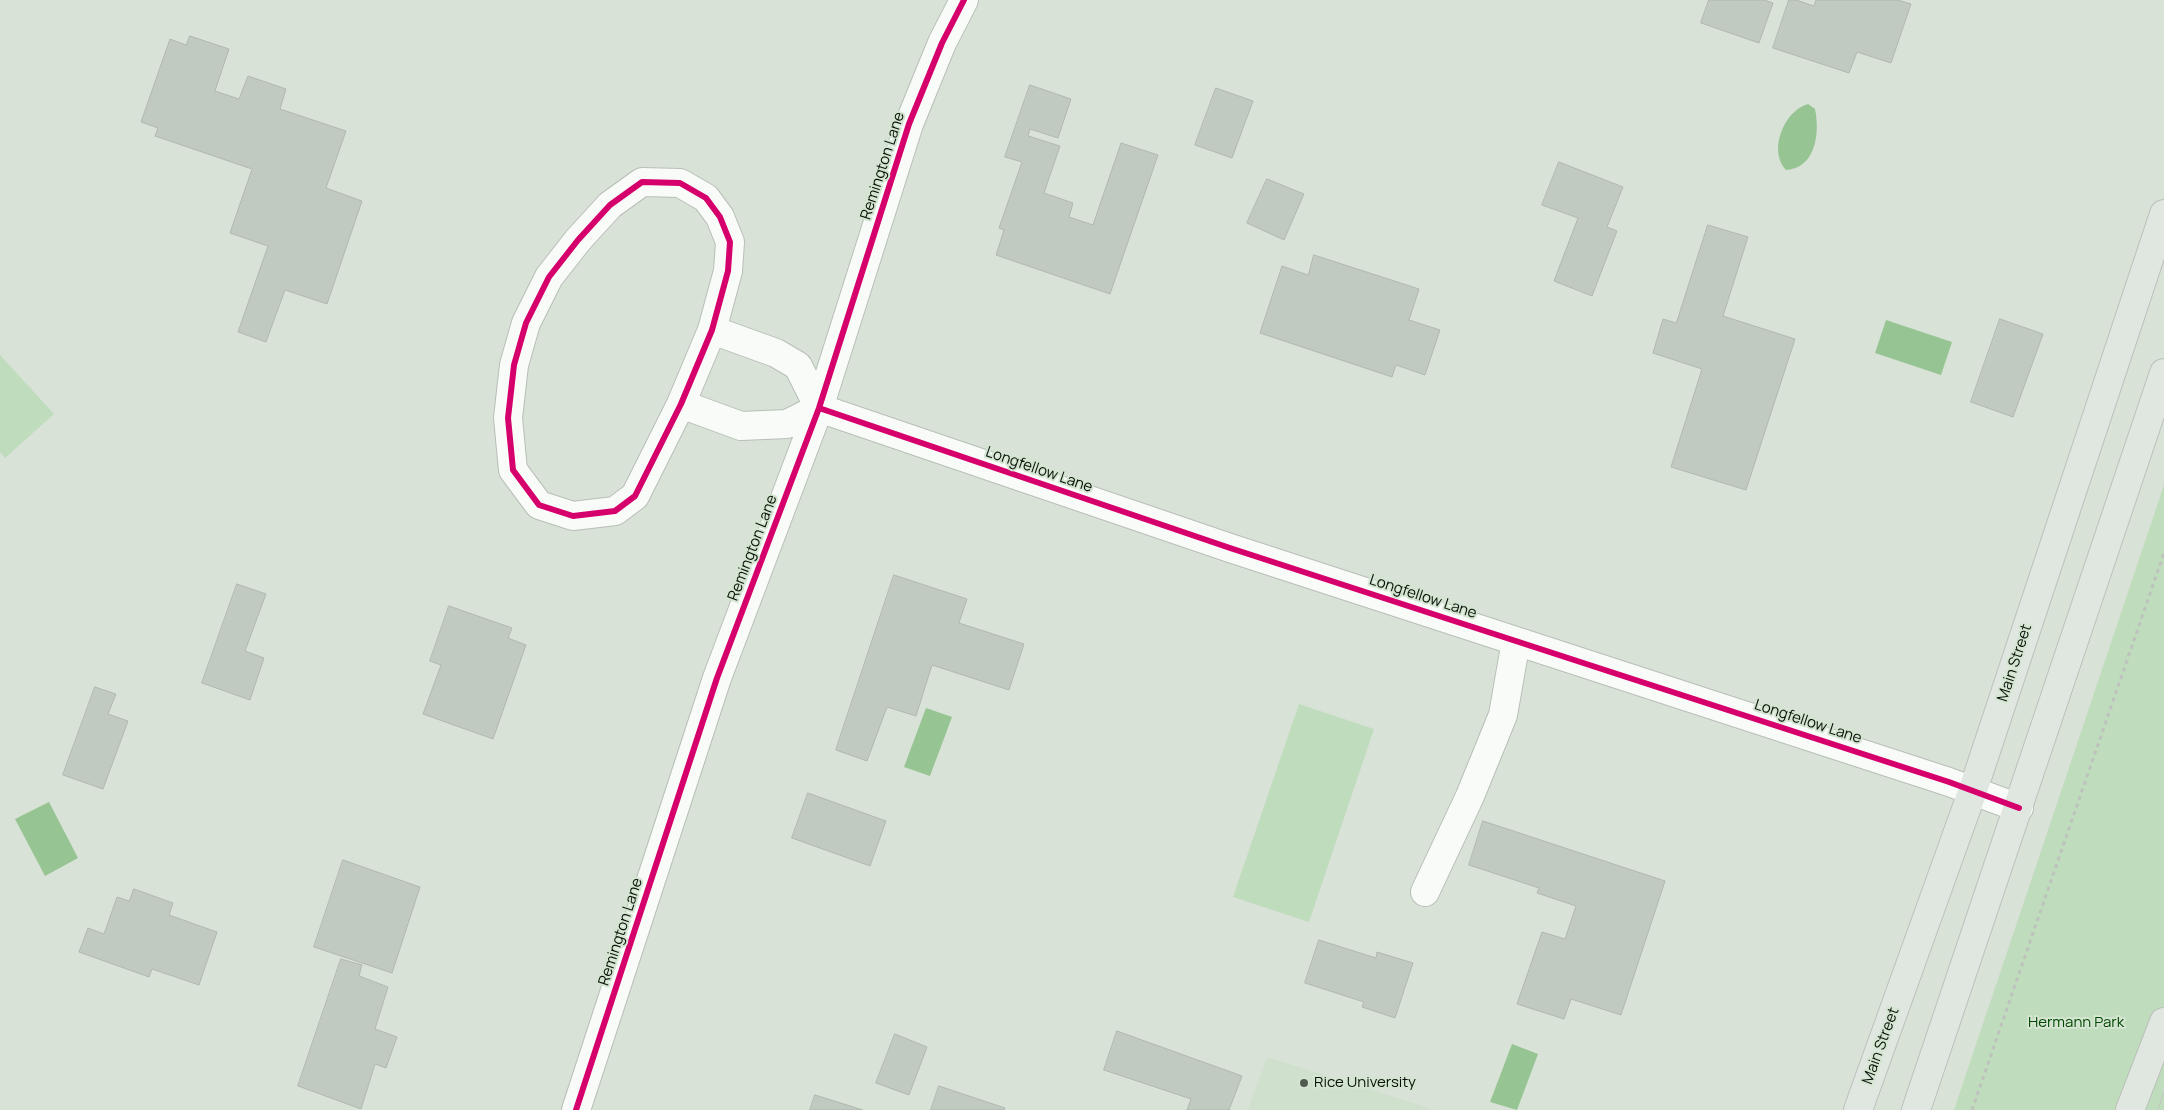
<!DOCTYPE html>
<style>
body{margin:0}
canvas{display:block;background:#d8e2d7}
</style>
<canvas width="2164" height="1110"></canvas>
<script>
const c = document.querySelector('canvas').getContext('2d');
c.lineJoin = 'round';
function fill(path, color) { c.fillStyle = color; c.fill(path, 'evenodd'); }
function strokePath(path, color, width, dash) { c.strokeStyle = color; c.lineWidth = width; c.lineCap = dash ? 'butt' : 'round'; c.setLineDash(dash || []); c.stroke(path); }
function drawText(font, color, halo, rows, align = 'center') {
  c.font = font + ' Manrope,sans-serif'; c.lineWidth = 4; c.setLineDash([]); c.textBaseline = 'middle'; c.strokeStyle = halo; c.fillStyle = color; for (const [text, x, y, turn = 0] of rows) {
    c.save(); c.translate(x, y); c.rotate((+turn || 0) * Math.PI / 180); c.textAlign = isNaN(turn) ? turn : align; if (halo) c.strokeText(text, 0, 0); c.fillText(text, 0, 0); c.restore();
  }
}
const built = new Path2D(`
 M1267,1057L1435,1110H1248Z`);
const green = new Path2D(`
 M0,355L54,414L5,458L0,452Z
 M2164,485V1110H1954Z
 M1299,704L1374,729L1309,922L1233,897Z`);
const water = new Path2D(`
 M1808,104L1815,109C1820,133 1816,168 1786,170C1768,152 1783,111 1808,104Z
 M1886,320L1952,342L1941,375L1875,353Z
 M926,708L952,717L930,776L904,767Z
 M49,802L78,858L45,876L15,819Z
 M1512,1044L1538,1054L1517,1110L1490,1102Z`);
const building = new Path2D(`
 M1709,0H1764L1773,3L1759,43L1701,23Z
 M1789,0H1796L1814,6L1816,0H1898L1911,4L1891,63L1857,52L1849,73L1773,48Z
 M190,36L229,49L215,91L239,99L248,76L286,89L280,109L346,131L326,188L362,201L327,304L285,290L266,342L238,332L268,246L230,233L252,169L155,136L158,128L141,122L170,39L186,45Z
 M1030,85L1071,99L1058,138L1030,129L1028,136L1060,146L1044,193L1073,203L1069,217L1093,225L1121,143L1158,155L1110,294L996,255L1004,230L999,228L1022,162L1005,157Z
 M1216,88L1253,101L1232,158L1195,145Z
 M1559,162L1623,187L1607,227L1617,231L1592,296L1554,281L1578,218L1542,205Z
 M1267,179L1304,194L1284,240L1247,223Z
 M1708,225L1748,237L1723,316L1795,339L1746,490L1671,467L1702,369L1653,353L1663,319L1676,323Z
 M1314,255L1419,289L1409,320L1440,330L1425,375L1396,365L1392,377L1260,333L1282,266L1308,275Z
 M2000,319L2043,334L2013,417L1971,402Z
 M894,575L967,599L959,623L1024,644L1009,690L932,665L916,716L887,707L867,761L836,750Z
 M237,584L266,594L245,651L264,658L250,700L202,683Z
 M449,606L512,628L508,638L526,645L493,739L423,714L441,665L430,661Z
 M95,687L116,694L108,714L128,721L103,789L63,775Z
 M808,793L886,821L870,866L792,838Z
 M1483,821L1665,881L1621,1015L1571,999L1564,1019L1517,1004L1542,932L1565,939L1576,906L1537,893L1539,888L1469,865Z
 M343,860L420,887L392,973L314,947Z
 M134,889L173,903L169,915L217,932L199,985L152,969L149,977L79,952L88,928L104,934L117,897L129,901Z
 M1319,940L1376,958L1377,952L1413,963L1395,1018L1362,1007L1364,1002L1305,983Z
 M341,959L362,965L359,976L388,987L375,1029L397,1037L386,1068L375,1064L361,1109L298,1086Z
 M1117,1031L1242,1076L1229,1110H1187L1191,1099L1104,1070Z
 M895,1034L927,1047L909,1095L876,1083Z
 M939,1086L1005,1108L1004,1110H931Z
 M815,1095L863,1110H810Z`);
const path = new Path2D(`
 M1972,1110L2164,553`);
const minor = new Path2D(`
 M642,182L680,183L706,198L720,217L730,242L728,271L712,330L681,404L635,496L615,511L573,516L539,505L513,470L508,418L514,365L526,323L549,277L578,240L610,205Z
 M712,330L776,353L798,366L819,408
 M681,404L741,426L787,424L819,408
 M819,408L1230,548L1949,782L2019,808
 M1425,892L1470,796L1503,715L1516,641
 M576,1110L717,678L819,408L909,124L942,43L964,0`);
const major = new Path2D(`
 M1858,1110L1973,790L2164,214
 M1916,1110L2164,373
 M2130,1110L2164,1022`);
const tram = new Path2D(`
 M2158,1110L2164,1091`);
const cycleway = new Path2D(`
 M642,182L680,183L706,198L720,217L730,242L728,271L712,330L681,404L635,496L615,511L573,516L539,505L513,470L508,418L514,365L526,323L549,277L578,240L610,205Z
 M819,408L1230,548L1949,782L2019,808
 M576,1110L717,678L819,408L909,124L942,43L964,0`);
const markers = [
 [1304,1083,5,"#515950"]
];
const streetNames = [
 ["Remington Lane",883,166,-72],
 ["Longfellow Lane",1039,470,19],
 ["Remington Lane",753,548,-69],
 ["Longfellow Lane",1423,597,18],
 ["Main Street",2015,663,-72],
 ["Longfellow Lane",1808,722,18],
 ["Remington Lane",621,932,-72],
 ["Main Street",1881,1046,-70]
];
const parkNames = [
 ["Hermann Park",2076,1023]
];
const poiNames = [
 ["Rice University",1314,1083]
];
fill(built, '#cfe0cd');
fill(green, '#bfdcbc');
fill(water, '#96c492');
fill(building, '#c1cac0');
strokePath(building, '#b0b8af', 1);
strokePath(minor, '#b8bfb7', 30);
strokePath(major, '#bbc0bb', 30);
strokePath(path, '#bdc2bd', 3, [4, 4]);
strokePath(minor, '#f9fbf9', 28);
strokePath(major, '#e0e6e0', 28);
strokePath(tram, '#c4c6c3', 1);
strokePath(cycleway, '#d6006c', 6);
for (const [x, y, r, color] of markers) { const dot = new Path2D(); dot.arc(x, y, r, 0, 2 * Math.PI); c.fillStyle = color; c.fill(dot); strokePath(dot, '#d4e6d2', 2); }
drawText('15px', '#090f08', '#d4e6d2', streetNames);
drawText('15px', '#034702', '#d4e6d2', parkNames);
drawText('15px', '#090f08', '#d4e6d2', poiNames, 'left');
</script>
